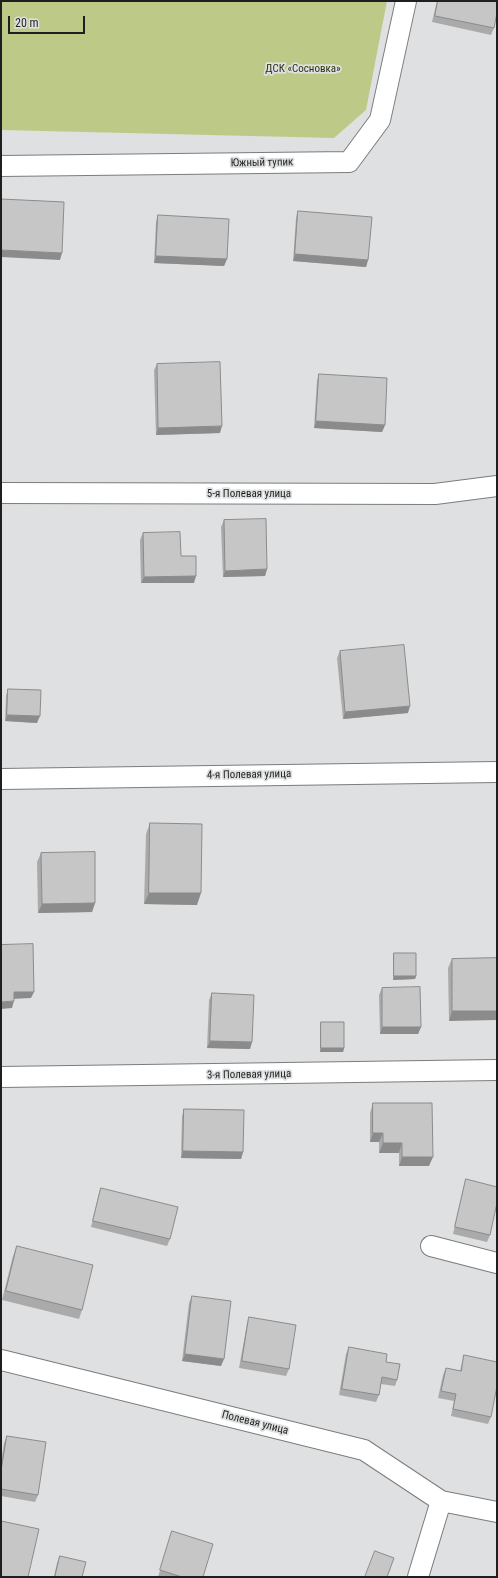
<!DOCTYPE html>
<meta charset="utf-8">
<style>
body{margin:0}
#map{position:relative;width:498px;height:1578px;overflow:hidden;background:#dfe0e1;font-family:"Roboto Condensed",sans-serif}
canvas{display:block}
.frame{position:absolute;inset:0;border:2px solid #1f1f1f;pointer-events:none}
.scale{position:absolute;left:8px;top:16px;width:77px;height:18px;box-sizing:border-box;border:2px solid #1f1f1f;border-top:0;padding-left:5px;font-size:12px;line-height:14px;white-space:nowrap;color:#1f1f1f;-webkit-text-stroke:3px #dfe0e1;paint-order:stroke}
</style>
<div id="map">
<canvas width="498" height="1578"></canvas>
<div class="frame"></div>
<div class="scale">20 m</div>
</div>
<script>
const c = document.querySelector('canvas').getContext('2d');
c.lineJoin = 'round';
function fill(path, color) { c.fillStyle = color; c.fill(path, 'evenodd'); }
function strokePath(path, color, width, dash) { c.strokeStyle = color; c.lineWidth = width; c.lineCap = dash ? 'butt' : 'round'; c.setLineDash(dash || []); c.stroke(path); }
function drawText(font, color, halo, rows, align = 'center') {
  c.font = font + ' "Roboto Condensed",sans-serif'; c.lineWidth = 3.5; c.setLineDash([]); c.textBaseline = 'middle'; c.strokeStyle = halo; c.fillStyle = color; for (const [text, x, y, turn = 0] of rows) {
    c.save(); c.translate(x, y); c.rotate((+turn || 0) * Math.PI / 180); c.textAlign = isNaN(turn) ? turn : align; if (halo) c.strokeText(text, 0, 0); c.fillText(text, 0, 0); c.restore();
  }
}
const green = new Path2D(`
 M1,1H387L366,110L334,138L1,130Z`);
const minor = new Path2D(`
 M1,166L349,162L380,120L406,1
 M1,493L435,494L497,486
 M1,779L497,772
 M1,1077L497,1070
 M431,1246L497,1263
 M1,1360L364,1450L441,1501L497,1512
 M418,1577L441,1501`);
const wall = new Path2D(`
 M437,1H497L494,28L491,35L432,22Z
 M298,211L368,260L366,267L293,261L296,218Z
 M158,215L227,259L224,266L154,263L156,222Z
 M157,364L220,433L156,435L154,370Z
 M319,374L385,425L382,432L314,428L317,381Z
 M224,520L267,569L265,576L223,577L221,527Z
 M143,533L181,556L194,583H141L140,540Z
 M340,651L408,713L343,719L337,658Z
 M8,689L37,723L5,721L6,696Z
 M150,823L197,905L144,904L146,834Z
 M41,853L95,903L92,912L38,913L37,862Z
 M394,953L416,976L415,979L393,980V957Z
 M497,958L449,1021L448,968L452,959Z
 M382,988L421,1027L418,1034H380L379,995Z
 M212,993L252,1042L250,1049L207,1048L209,1000Z
 M321,1022L344,1048L343,1052H320V1026Z
 M373,1103L429,1166H399V1153H379V1142H370V1113Z
 M184,1109L243,1152L241,1159L181,1158L182,1116Z
 M466,1179L490,1235L487,1242L453,1234L464,1186Z
 M101,1188L170,1239L167,1246L91,1227L99,1195Z
 M17,1246L82,1310L79,1319L2,1300L13,1256Z
 M192,1296L221,1366L182,1361L189,1303Z
 M249,1317L289,1369L286,1376L239,1368L247,1324Z
 M349,1347L386,1362L397,1380L395,1386L381,1384L379,1395L376,1402L339,1395L346,1354Z
 M464,1355L491,1417L488,1424L451,1416L454,1401L438,1398L443,1375L446,1368L460,1371L462,1362Z
 M7,1436L38,1495L35,1502L1,1496V1462L4,1443Z
 M172,1531L203,1577H158Z
 M60,1556L82,1577H54L57,1563Z`);
const shadedWall = new Path2D(`
 M1,250L62,253L60,260L1,257Z
 M295,254L368,260L366,267L293,261Z
 M156,256L227,259L224,266L154,263Z
 M316,421L385,425L382,432L314,428Z
 M222,426L220,433L156,435L158,428Z
 M267,569L265,576L223,577L225,571Z
 M196,576L194,583H141L144,577Z
 M410,706L408,713L343,719L345,712Z
 M7,715L40,716L37,723L5,721Z
 M149,893H201L197,905L144,904Z
 M95,903L92,912L38,913L42,904Z
 M394,976H416L415,979L393,980Z
 M14,992H34L31,998L11,999Z
 M14,1001L12,1008L1,1009V1002Z
 M452,1011H497V1020L449,1021Z
 M382,1027H421L418,1034H380Z
 M210,1041L252,1042L250,1049L207,1048Z
 M321,1048H344L343,1052H320Z
 M373,1133H383L379,1142H370Z
 M383,1143H402L399,1153H379Z
 M183,1151L243,1152L241,1159L181,1158Z
 M402,1157H433L429,1166H399Z
 M185,1354L224,1359L221,1366L182,1361Z`);
const building = new Path2D(`
 M438,1H497V13L494,28L435,16Z
 M1,199L64,202L62,253L1,250Z
 M298,211L372,217L368,260L295,254Z
 M158,215L229,219L227,259L156,256Z
 M220,362L222,426L158,428L157,364Z
 M319,374L387,378L385,425L316,421Z
 M266,519L267,569L225,571L224,520Z
 M180,532L181,556H196V576L144,577L143,533Z
 M404,645L410,706L345,712L340,651Z
 M8,689L41,690L40,716L7,715Z
 M150,823L202,824L201,893H149Z
 M95,852V903L42,904L41,853Z
 M33,944L34,992H14V1001L1,1002V945Z
 M394,953H416V976H394Z
 M497,958V1011H452V959Z
 M420,987L421,1027H382V988Z
 M212,993L254,995L252,1042L210,1041Z
 M321,1022H344V1048H321Z
 M373,1103H432L433,1157H402V1143H383V1133H373Z
 M184,1109L244,1110L243,1152L183,1151Z
 M466,1179L497,1187V1203L490,1235L455,1227Z
 M101,1188L178,1207L170,1239L93,1221Z
 M17,1246L93,1265L82,1310L6,1291Z
 M192,1296L231,1301L224,1359L185,1354Z
 M249,1317L296,1325L289,1369L242,1361Z
 M349,1347L387,1354L386,1362L400,1364L397,1380L382,1377L379,1395L342,1389Z
 M464,1355L497,1362V1386L491,1417L453,1409L456,1394L441,1391L446,1368L461,1371Z
 M7,1436L46,1442L38,1495L1,1489V1471Z
 M1,1521L39,1529L28,1577H1Z
 M172,1531L213,1544L203,1577H182L160,1570Z
 M375,1551L394,1558L387,1577H365Z
 M60,1556L86,1562L82,1577H55Z`);
const parkNames = [
 ["ДСК «Сосновка»",303,69]
];
const streetNames = [
 ["Южный тупик",262,163,-1],
 ["5-я Полевая улица",249,494],
 ["4-я Полевая улица",249,775,-1],
 ["3-я Полевая улица",249,1075,-1],
 ["Полевая улица",255,1423,14]
];
fill(green, '#bdca87');
strokePath(minor, '#7b7c7d', 22);
strokePath(minor, '#fff', 20);
fill(wall, '#abaaaa');
fill(shadedWall, '#8b8b8b');
fill(building, '#c7c6c6');
strokePath(building, '#8b8b8b', 1);
drawText('11px', '#2b300d', '#dfe0e1', parkNames);
drawText('11px', '#1f1f1f', '#dfe0e1', streetNames);
</script>
